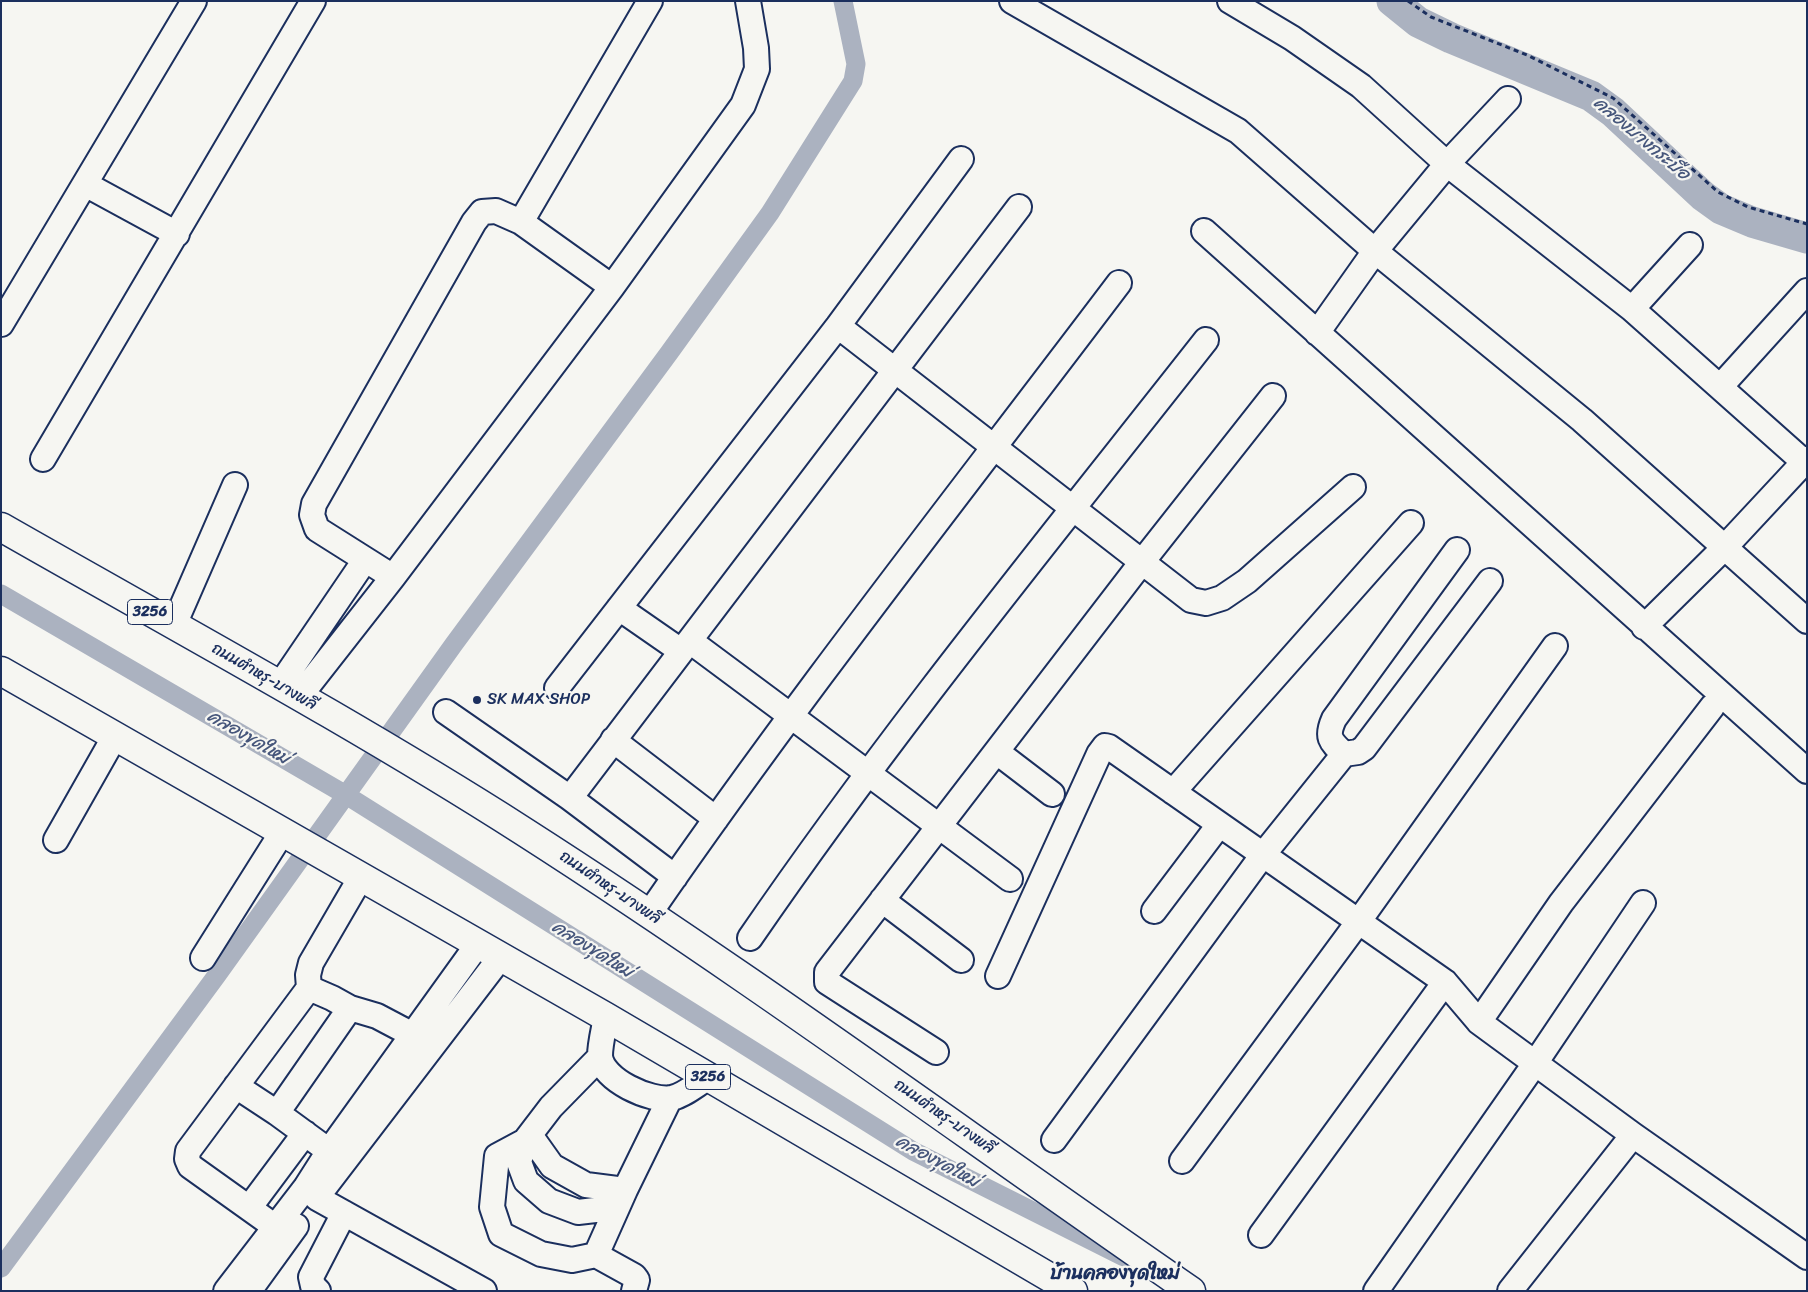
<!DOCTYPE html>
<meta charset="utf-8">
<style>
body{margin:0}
#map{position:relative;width:1808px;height:1292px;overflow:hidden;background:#f6f6f2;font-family:Sriracha,sans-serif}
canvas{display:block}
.frame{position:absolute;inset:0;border:2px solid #1b2f5e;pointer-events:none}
</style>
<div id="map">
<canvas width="1808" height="1292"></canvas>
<div class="frame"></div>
</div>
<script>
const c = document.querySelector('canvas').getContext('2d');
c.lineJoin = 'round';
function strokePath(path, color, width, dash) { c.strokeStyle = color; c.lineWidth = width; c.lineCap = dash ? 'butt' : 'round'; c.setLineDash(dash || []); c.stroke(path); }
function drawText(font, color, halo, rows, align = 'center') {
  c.font = font + ' Sriracha,"Playpen Sans Thai",sans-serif'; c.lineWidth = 4.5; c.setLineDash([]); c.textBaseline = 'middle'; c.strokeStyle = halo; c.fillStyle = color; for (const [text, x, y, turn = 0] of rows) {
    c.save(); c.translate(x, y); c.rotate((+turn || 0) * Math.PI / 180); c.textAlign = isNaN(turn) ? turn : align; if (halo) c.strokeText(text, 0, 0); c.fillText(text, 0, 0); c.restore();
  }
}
const canal = new Path2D(`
 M1,594L346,795L913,1151L1124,1257
 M1,1268L217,975L454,644L669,353L770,213L853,81L856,64L843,1`);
const river = new Path2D(`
 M1392,1L1418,22L1451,38L1591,96L1613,112L1703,196L1721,209L1752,222L1807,238`);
const path = new Path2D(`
 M1408,1L1431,17L1527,55L1613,98L1718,192L1748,207L1807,224`);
const minor = new Path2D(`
 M1012,1L1238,131L1375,251L1582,420L1807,621
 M1230,1L1292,38L1361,86L1447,164L1632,309L1804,462
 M85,184L177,234
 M521,222L650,1
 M1204,231L1807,771
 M1632,309L1690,245
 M1,324L194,1
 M838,326L1191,600L1206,603L1222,598L1247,581L1353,487
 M1317,333L1375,251L1447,164L1508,99
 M1720,387L1807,291
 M43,459L313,1
 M393,577L317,529L312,515L314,504L474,222L482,212L496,211L521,222L612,287
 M619,608L681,651
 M174,625L235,485
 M1644,627L1725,547L1807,459
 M690,641L1010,879
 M280,685L365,560
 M557,688L838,326L961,159
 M299,697L393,577L612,287L743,105L757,69L756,48L748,1
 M446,712L570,798L675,877
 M613,740L716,819
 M997,752L1052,794
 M1344,754L1358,752L1364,748L1490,581
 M1173,792L1411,523
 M570,798L1019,207
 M56,840L115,736
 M882,900L961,960
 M1154,911L1219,825
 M649,914C798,698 961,492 1119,283
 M750,938C892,731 1051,537 1206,340
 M203,958L283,831
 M998,976L1099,754L1105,746L1109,747L1445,982L1479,1022L1633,1135L1807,1257
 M350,1008L377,1016L413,1035
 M606,1017C604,1029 600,1044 600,1056C602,1080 651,1102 672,1098C685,1095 697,1084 709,1077
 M1479,1022L1561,903L1712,707
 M936,1052L827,982V972L1142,562L1273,396
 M600,1057L551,1107L525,1141L519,1162L526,1181L549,1201L578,1212L604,1209L625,1190L670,1098
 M236,1086L277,1113
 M530,1135L552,1166L586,1185L625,1190L596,1255L634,1276L637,1280L634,1291
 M1054,1140L1262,856L1344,754C1330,741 1326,737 1334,719L1457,550
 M525,1141L497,1156L492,1207L501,1234L541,1254L572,1260L596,1255
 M329,1151L277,1113L350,1008L332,998L309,988L308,975L311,963L361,877
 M1182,1161L1359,921L1555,646
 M317,1197L500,958
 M317,1198L484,1291
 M249,1208L305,1133
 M1261,1235L1445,982
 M288,1236L190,1166L187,1159L188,1151L309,988
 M226,1291L306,1187L329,1151L478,944
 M249,1291L296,1226
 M318,1291L313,1286L311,1277L344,1213
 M1376,1291L1536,1062L1643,903
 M1510,1291L1633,1135`);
const major = new Path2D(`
 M1,527C176,627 354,723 523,831C751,977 969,1138 1191,1291
 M1,671L606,1017L1073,1291`);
const markers = [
 [477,700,5,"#1b2f5e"]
];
const shields = [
 [150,612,45],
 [708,1077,45]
];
const shieldNames = [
 ["3256",150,612],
 ["3256",708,1077]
];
const streetNames = [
 ["ถนนตำหรุ-บางพลี",264,677,30],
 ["ถนนตำหรุ-บางพลี",610,888,34],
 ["ถนนตำหรุ-บางพลี",944,1117,35]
];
const poiNames = [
 ["SK MAX SHOP",487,700]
];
const waterNames = [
 ["คลองบางกระบือ",1641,139,40],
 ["คลองขุดใหม่",248,738,30],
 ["คลองขุดใหม่",592,950,32],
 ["คลองขุดใหม่",937,1162,28]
];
const quarterNames = [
 ["บ้านคลองขุดใหม่",1115,1274]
];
strokePath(canal, '#abb2c0', 19);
strokePath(river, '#abb2c0', 31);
strokePath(minor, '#1b2f5e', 28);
strokePath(major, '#1b2f5e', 31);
strokePath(path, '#1b2f5e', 3, [5, 4]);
strokePath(minor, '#f6f6f2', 24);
strokePath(major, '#f6f6f2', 28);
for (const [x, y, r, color] of markers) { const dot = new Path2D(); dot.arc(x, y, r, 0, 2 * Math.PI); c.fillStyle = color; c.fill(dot); strokePath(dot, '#f6f6f2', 2); }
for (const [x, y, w] of shields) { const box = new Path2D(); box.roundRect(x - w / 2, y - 12.5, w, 25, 4); c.fillStyle = '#f6f6f2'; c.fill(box); strokePath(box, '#1b2f5e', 1); }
drawText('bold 15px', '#1b2f5e', null, shieldNames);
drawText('16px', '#1b2f5e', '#f6f6f2', streetNames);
drawText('16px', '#1b2f5e', '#f6f6f2', poiNames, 'left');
drawText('italic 18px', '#46567b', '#f6f6f2', waterNames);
drawText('bold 19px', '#1b2f5e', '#f6f6f2', quarterNames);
</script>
